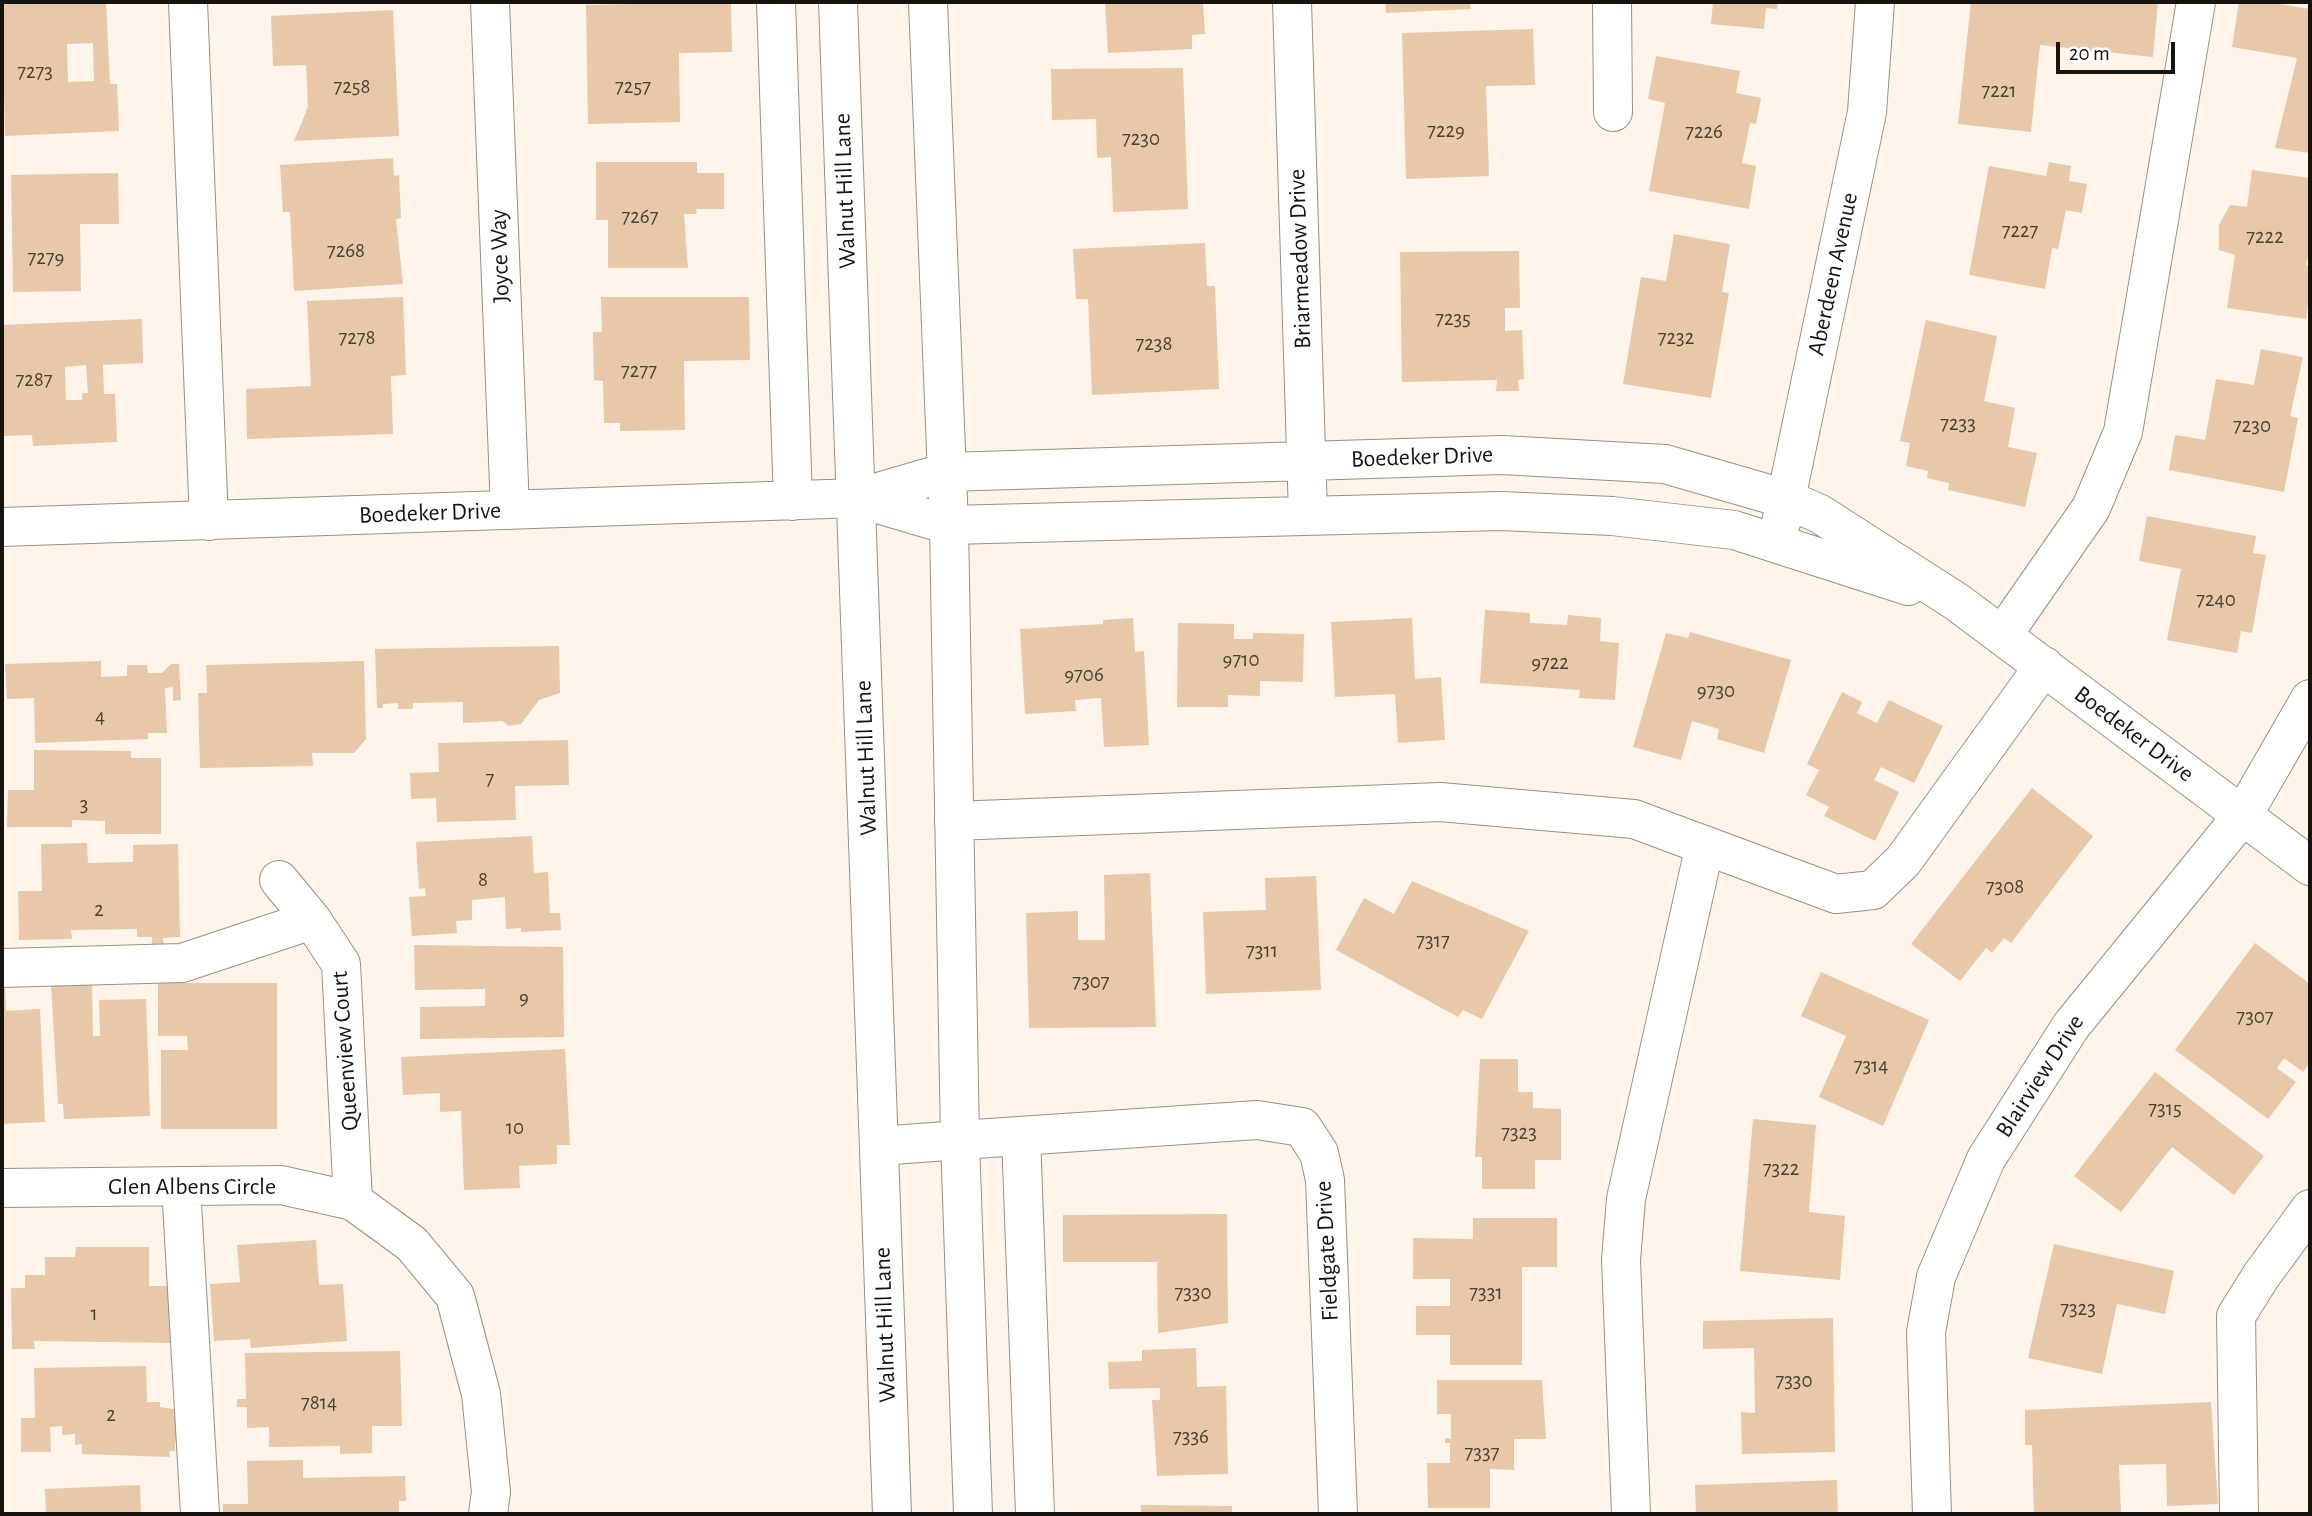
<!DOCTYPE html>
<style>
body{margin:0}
#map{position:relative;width:2312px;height:1516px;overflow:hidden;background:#fef4e9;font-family:"Alegreya Sans",sans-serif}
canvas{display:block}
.frame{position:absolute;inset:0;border:4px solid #17130e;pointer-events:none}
.scale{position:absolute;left:2056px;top:42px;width:119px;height:32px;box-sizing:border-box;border:4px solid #17130e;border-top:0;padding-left:9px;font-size:21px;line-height:24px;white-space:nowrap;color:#17130e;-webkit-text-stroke:5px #fff;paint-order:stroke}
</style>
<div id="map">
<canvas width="2312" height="1516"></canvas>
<div class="frame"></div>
<div class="scale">20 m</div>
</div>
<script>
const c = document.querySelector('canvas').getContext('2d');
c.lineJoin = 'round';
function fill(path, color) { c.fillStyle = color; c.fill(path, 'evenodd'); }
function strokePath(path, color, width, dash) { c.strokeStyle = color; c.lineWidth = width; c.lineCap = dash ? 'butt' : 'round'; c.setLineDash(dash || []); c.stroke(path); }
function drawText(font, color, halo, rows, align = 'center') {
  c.font = font + ' "Alegreya Sans",sans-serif'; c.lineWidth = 7; c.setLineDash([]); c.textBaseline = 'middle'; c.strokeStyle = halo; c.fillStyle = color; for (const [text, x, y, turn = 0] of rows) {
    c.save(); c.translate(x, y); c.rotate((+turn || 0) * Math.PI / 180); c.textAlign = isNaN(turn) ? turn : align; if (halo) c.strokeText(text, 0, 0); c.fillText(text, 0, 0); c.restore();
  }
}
const building = new Path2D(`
 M2,2H106L110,84H117L119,131L5,136ZM93,43L94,81L68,82L67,44Z
 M728,2H731L732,52L679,53L680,122L588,124L586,5Z
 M1105,2H1203L1205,34L1192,35V49L1108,53Z
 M1385,2H1470L1471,9L1386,13Z
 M1713,2H1778L1777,9L1766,8L1764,29L1711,24Z
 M1971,2H2158L2153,57L2040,45L2031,132L1958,124Z
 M2239,2H2267L2310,9V153L2275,148L2297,58L2232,47Z
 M393,10L399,136L294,141L308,107L306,65L273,66L271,16Z
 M1533,29L1535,85L1486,86L1489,176L1406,179L1402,33Z
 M1656,56L1740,71L1736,93L1761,98L1756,124L1750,123L1742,163L1756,166L1749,209L1649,191L1665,103L1648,99Z
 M1183,68L1188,209L1113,212L1111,157L1097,158L1096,119L1052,120L1051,69Z
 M393,158L394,176L399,175L401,218L396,219L403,284L294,291L290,212H283L280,165Z
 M596,162H697V173H724V209H696L697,214H684L688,268H608V220H596Z
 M2049,162L2071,166L2069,181L2087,184L2082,213L2066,210L2058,249L2052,248L2045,289L1969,275L1989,166L2046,176Z
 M2252,170L2310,178V249L2306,265H2310V291L2306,319L2227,308L2235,255L2219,250V225L2230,205L2247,207Z
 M118,173L119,224H80L81,291L13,292L11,175Z
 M1674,234L1730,244L1722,292L1729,293L1711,398L1623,384L1641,277L1666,281Z
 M1205,243L1207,286H1215L1219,389L1092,395L1088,299H1076L1073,249Z
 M1519,251L1520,308H1505V331L1522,330L1524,379L1518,380L1519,391H1496L1497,380L1402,382L1400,252Z
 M403,297L406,375L391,376L393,434L247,439L246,389L311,386L307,301Z
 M601,297H749L750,360L684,361L685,430L620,431V423H604L603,381L594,380L593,332H602Z
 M142,319L143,363L103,365L104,394H115L117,442L33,446L32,435L2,436V325ZM86,365L88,393H82V400H66L65,367Z
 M1926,320L1997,336L1984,401L2015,408L2008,447L2037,453L2025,507L1948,490L1949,483L1927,478L1928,471L1906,466L1910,443L1900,441Z
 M2261,349L2303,357L2290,416L2298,418L2284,492L2169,470L2175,435L2205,440L2216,379L2254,385Z
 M2147,516L2256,536L2253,553L2266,555L2252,633L2241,631L2237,653L2167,640L2181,569L2139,561Z
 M1485,610L1530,613V623L1567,625L1568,615L1601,618L1600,641L1619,643L1615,700L1579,698L1580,690L1480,683Z
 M1133,618L1135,652L1144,651L1149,745L1104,747L1101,698L1075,700L1076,711L1025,714L1020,629L1103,624V620Z
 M1412,618L1415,679L1441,677L1445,740L1398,743L1395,694L1335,697L1331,622Z
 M1178,623L1234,624V639H1253V633L1304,634L1303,682L1260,681V696L1228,695V707H1177Z
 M1690,632L1791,660L1764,753L1717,739L1719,729L1692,721L1681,760L1633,747L1666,633L1688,638Z
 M559,646L560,693L539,700L521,724L509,726L502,721L463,723V702L413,703V709H398V703L383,704V708H377L375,649Z
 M101,661V677L127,676V665H147L148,673H162L171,664H179L181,700L173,701V687L165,688L167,733H148V739L35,743L34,698L7,699L5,664Z
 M364,661L366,739L354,753H312L313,766L200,768L198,693H207L206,665Z
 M1842,692L1862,702L1857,713L1877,723L1889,700L1943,726L1914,783L1881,767L1874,780L1899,792L1875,841L1824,816L1829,807L1806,795L1819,770L1807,764Z
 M568,740L569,785L515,786L516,820L437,822L436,798L411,799L410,773L439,772L438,743Z
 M34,750L131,751V758H161V834H105V821L72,820V827H7L8,790H34Z
 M2032,788L2093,836L2011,943L2004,938L1992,953L1986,948L1960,981L1911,944Z
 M532,836L534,873L548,872L550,913H560L561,930L521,932V928L506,929L505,897L472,900V920L456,921L457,933L412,936L409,897L426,896L425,888L419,889L416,842Z
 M87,843L88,863L133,862V845L178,844L180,937L163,938L164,944H152V937H137V929L71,930L72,939L19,940L18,891H42L41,844Z
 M1150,873L1156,1027L1029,1028L1026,913L1078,911V940H1105L1104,875Z
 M1316,876L1321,990L1206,994L1203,912L1266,910L1265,878Z
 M1412,881L1529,931L1482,1019L1463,1010L1458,1017L1336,950L1364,898L1394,914Z
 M2255,943L2310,984V1063L2303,1072L2284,1058L2277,1068L2296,1082L2268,1119L2175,1050Z
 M414,945L563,947L564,1037L420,1039V1007L485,1006V989L415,990Z
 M1821,972L1929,1020L1883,1126L1819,1097L1846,1036L1801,1016Z
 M92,982L93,1036H100L99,1000L146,999L150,1116L64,1119L63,1104H58L51,984Z
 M158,983H277V1129H161V1050H188L187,1036H158Z
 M2,986H5L6,1011L40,1009L45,1122L2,1124Z
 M565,1049L570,1145H557V1164L519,1166L520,1188L464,1190L461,1111L440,1112V1093L403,1095L401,1057Z
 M1480,1059H1518V1092H1533V1108L1561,1109V1160H1535V1189H1482V1157H1475Z
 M2155,1072L2264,1156L2234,1195L2172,1147L2121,1212L2074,1176Z
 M1753,1119L1816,1125L1809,1212L1845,1216L1840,1280L1740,1271Z
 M1227,1214L1228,1323L1158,1333L1157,1262H1063V1215Z
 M1473,1218H1557V1267H1522V1365H1450V1335H1416V1306H1450V1279H1413V1238L1473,1239Z
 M316,1240L319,1285L343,1284L347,1341L251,1348L250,1339L214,1341L210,1284L240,1282L237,1245Z
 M2054,1244L2174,1271L2165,1314L2117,1304L2102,1374L2028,1358Z
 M76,1247H149V1286H176V1343L34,1341L35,1349H12L11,1288H25V1275H45V1257H75Z
 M1833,1318L1835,1452L1742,1454L1741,1412L1755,1413L1754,1348L1703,1349V1321Z
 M1196,1348L1197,1387L1226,1386L1228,1474L1157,1476L1152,1400H1160V1388L1109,1389L1108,1362L1142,1361V1350Z
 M400,1351L402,1426H372V1453L340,1454V1446L269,1447V1427L247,1428V1407H237V1399H246L245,1353Z
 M146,1366L147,1402H160V1407L186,1411L187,1441H175V1451H169L170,1457L82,1454V1444L75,1445V1434L62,1435V1426L50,1427L51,1452H21V1418H35L34,1368Z
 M1437,1380H1542L1546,1439H1514V1470L1490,1469V1508H1428L1427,1463H1450V1443H1445V1438L1451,1439V1414H1437Z
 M2211,1402L2218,1504L2167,1506L2166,1464L2119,1465L2121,1514H2034L2032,1445H2025V1410Z
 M303,1460V1478L405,1476L406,1501H399V1514H223V1504H248L247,1461Z
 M1837,1480L1838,1514H1696L1695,1485Z
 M140,1485L141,1514H46L45,1489Z
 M1141,1505L1232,1506V1514H1141Z`);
const minor = new Path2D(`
 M188,2L209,521
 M490,2L510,510
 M776,2L793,501
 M1292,2L1308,515
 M1612,2L1613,112
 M858,498L949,525L1501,511L1612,516L1734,530L1908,586
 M1781,523L1867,112L1875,2
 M2,527L858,498L947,472L1502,455L1665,464L1786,499L1820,514L1957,602L2310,866
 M2002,636L2091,508L2123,432L2196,2
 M954,821L1440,802L1634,819L1836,894L1873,890L1903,861L2044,666
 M279,880L312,920L341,964L353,1201
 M2,968L182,963L312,920
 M1021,1136L1035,1514
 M960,1140L1257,1120L1302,1127L1319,1153L1325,1180L1338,1514
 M181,1186L200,1514
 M2,1188L281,1185L353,1201L412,1244L455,1296L481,1394L491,1492L488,1514
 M1631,1514L1621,1260L1626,1199L1705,845
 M1932,1514L1926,1332L1936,1277L1986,1159L2071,1026L2243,815L2310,699
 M2239,1514L2236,1316L2261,1276L2310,1209`);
const major = new Path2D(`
 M838,2L892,1514
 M928,2L949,525L960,1140L973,1514
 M879,1146L960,1140`);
const numberNames = [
 ["7273",35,72],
 ["7258",352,87],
 ["7257",633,87],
 ["7221",1999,91],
 ["7229",1446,131],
 ["7226",1704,132],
 ["7230",1141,139],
 ["7267",640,217],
 ["7227",2020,231],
 ["7222",2265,237],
 ["7268",346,251],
 ["7279",46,258],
 ["7235",1453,319],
 ["7278",357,338],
 ["7232",1676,338],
 ["7238",1154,344],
 ["7277",639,371],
 ["7287",34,380],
 ["7233",1958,424],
 ["7230",2252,426],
 ["7240",2216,600],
 ["9710",1241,660],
 ["9722",1550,663],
 ["9706",1084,675],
 ["9730",1716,691],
 ["4",100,717],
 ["7",490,779],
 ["3",84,805],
 ["8",483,880],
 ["7308",2005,887],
 ["2",99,910],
 ["7317",1433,941],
 ["7311",1262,951],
 ["7307",1091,982],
 ["9",524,998],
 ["7307",2255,1017],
 ["7314",1871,1066],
 ["7315",2165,1109],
 ["10",515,1128],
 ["7323",1519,1133],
 ["7322",1781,1169],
 ["7330",1193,1293],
 ["7331",1486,1293],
 ["7323",2078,1309],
 ["1",94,1314],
 ["7330",1794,1381],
 ["7814",319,1403],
 ["2",111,1415],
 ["7336",1191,1437],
 ["7337",1482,1453]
];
const streetNames = [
 ["Walnut Hill Lane",845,191,-92],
 ["Joyce Way",500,256,-92],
 ["Briarmeadow Drive",1300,259,-92],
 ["Aberdeen Avenue",1833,274,-78],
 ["Boedeker Drive",1422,457,-2],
 ["Boedeker Drive",430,513,-2],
 ["Boedeker Drive",2134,734,37],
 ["Walnut Hill Lane",866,758,-92],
 ["Queenview Court",345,1051,-94],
 ["Blairview Drive",2040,1076,-57],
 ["Glen Albens Circle",192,1187],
 ["Fieldgate Drive",1327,1251,-93],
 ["Walnut Hill Lane",885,1325,-92]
];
fill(building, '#e7c8a8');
strokePath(minor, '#9b8f83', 40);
strokePath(major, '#9b8f83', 40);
strokePath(minor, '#fff', 38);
strokePath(major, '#fff', 38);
drawText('21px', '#4b4034', null, numberNames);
drawText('24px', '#17130e', '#fff', streetNames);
</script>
